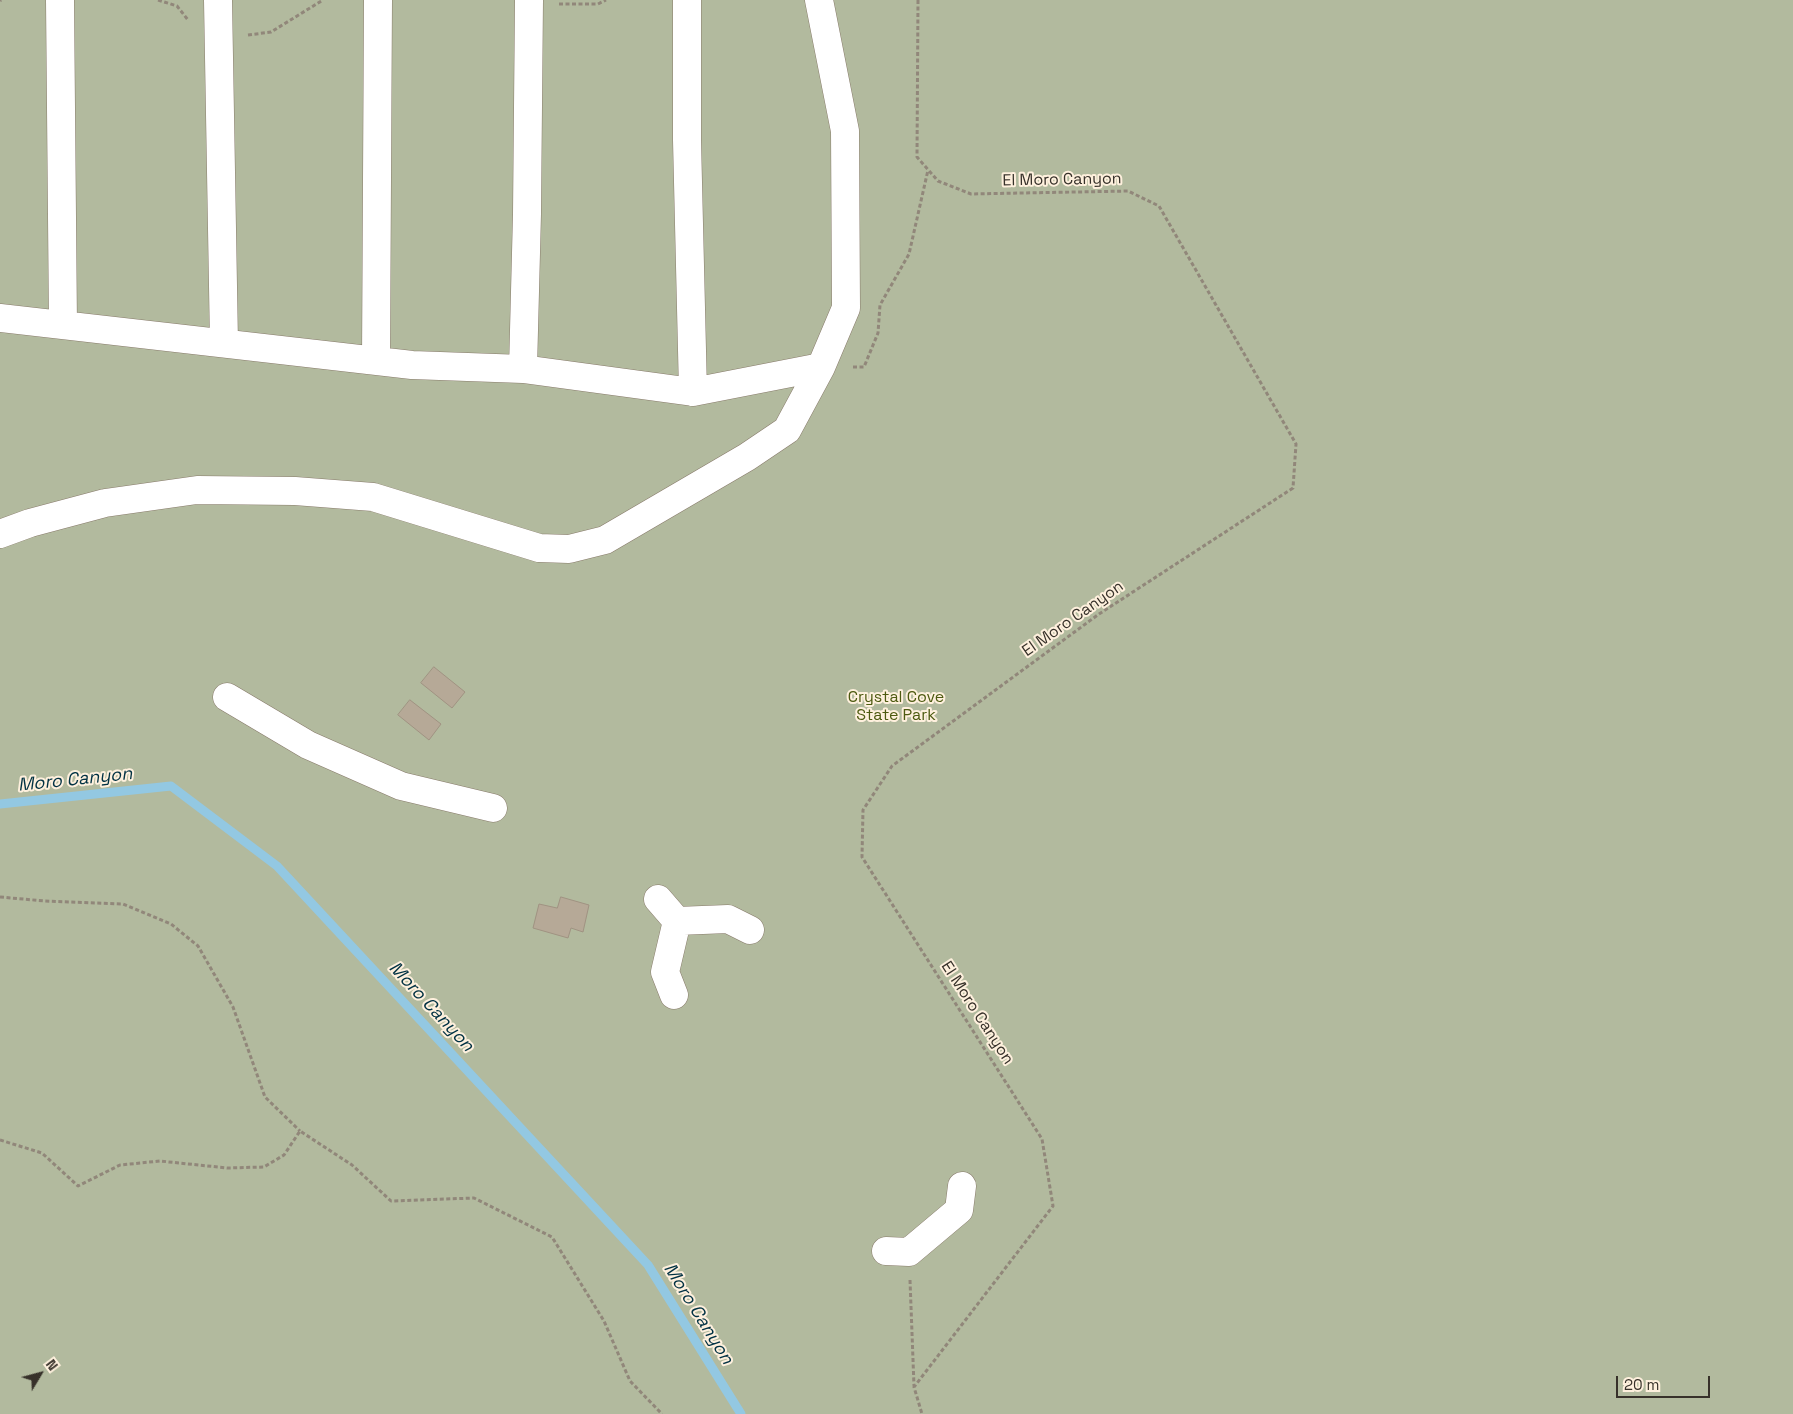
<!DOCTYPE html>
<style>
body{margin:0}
#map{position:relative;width:1793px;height:1414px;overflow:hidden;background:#f1e2d0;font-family:"Space Grotesk",sans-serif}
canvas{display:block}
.north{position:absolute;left:15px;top:1349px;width:50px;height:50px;-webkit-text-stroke:4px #fef0dd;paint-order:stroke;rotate:53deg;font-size:14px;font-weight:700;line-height:20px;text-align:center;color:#37312a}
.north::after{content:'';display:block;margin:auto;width:18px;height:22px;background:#37312a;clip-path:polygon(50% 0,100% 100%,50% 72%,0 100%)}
.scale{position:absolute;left:1616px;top:1376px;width:94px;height:22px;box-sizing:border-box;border:2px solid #37312a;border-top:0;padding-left:6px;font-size:15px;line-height:18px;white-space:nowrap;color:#37312a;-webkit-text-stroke:4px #fef0dd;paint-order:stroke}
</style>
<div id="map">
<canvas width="1793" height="1414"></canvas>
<div class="north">N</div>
<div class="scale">20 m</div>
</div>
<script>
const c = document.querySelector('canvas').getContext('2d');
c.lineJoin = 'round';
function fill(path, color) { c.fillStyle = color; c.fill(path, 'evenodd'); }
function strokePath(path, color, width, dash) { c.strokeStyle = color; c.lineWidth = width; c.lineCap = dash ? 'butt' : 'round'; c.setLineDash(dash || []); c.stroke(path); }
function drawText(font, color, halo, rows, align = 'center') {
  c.font = font + ' "Space Grotesk",sans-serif'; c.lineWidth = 4; c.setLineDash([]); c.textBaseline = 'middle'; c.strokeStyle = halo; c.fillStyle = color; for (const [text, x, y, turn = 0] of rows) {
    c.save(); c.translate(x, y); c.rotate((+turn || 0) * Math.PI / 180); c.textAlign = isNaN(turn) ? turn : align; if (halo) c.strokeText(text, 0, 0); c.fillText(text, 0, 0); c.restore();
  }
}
const green = new Path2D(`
 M0,0H1793V1414H0Z`);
const stream = new Path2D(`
 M0,804L171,786L277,866L648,1265L741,1414`);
const building = new Path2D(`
 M434,667L465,692L452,708L421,683Z
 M410,700L441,724L429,740L398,715Z
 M561,897L589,905L583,932L571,928L568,938L533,928L539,904L557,908Z`);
const path = new Path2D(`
 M158,0L177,6L188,20
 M918,0L917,157L938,181L971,194L1128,191L1159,206L1296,444L1293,488L1099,614L892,766L863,810L862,857L1042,1139L1053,1206L914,1387L922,1414
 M0,1L1,0
 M559,4H598L606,0
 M248,35L271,32L323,0
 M853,367H864L878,333L880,305L909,254L928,170
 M0,897L45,901L123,904L171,924L198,946L233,1007L265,1097L300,1131
 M0,1140L42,1153L78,1186L120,1165L160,1161L227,1168L264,1167L284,1155L300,1131L352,1165L391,1201L474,1198L552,1237L604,1321L630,1381L662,1414
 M910,1280L914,1386`);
const minor = new Path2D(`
 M60,0L63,325
 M218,0L224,343
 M687,0V140L693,392
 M0,318L412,365L523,369L693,392L821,367
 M376,360L378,0
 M523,369L527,214L529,0
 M0,534L30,523L105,503L197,490L295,491L373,497L539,548L569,549L605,540L747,457L787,430L821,367L846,308L845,131L819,0
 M227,697L308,745L401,786L493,808
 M658,899L677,921L728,919L750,930
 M674,995L665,972L677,921
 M886,1251L909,1252L959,1210L962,1186`);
const streetNames = [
 ["El Moro Canyon",1062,180,-1],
 ["El Moro Canyon",1073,619,-35],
 ["El Moro Canyon",977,1013,57]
];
const parkNames = [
 ["Crystal Cove",896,698],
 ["State Park",896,716]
];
const waterNames = [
 ["Moro Canyon",75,780,-6],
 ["Moro Canyon",431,1007,47],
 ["Moro Canyon",698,1314,58]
];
fill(green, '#b2ba9e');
strokePath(stream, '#93c8e2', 9);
fill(building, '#b6a997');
strokePath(building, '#a09382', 1);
strokePath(minor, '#887b6b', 29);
strokePath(path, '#91877a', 3, [4, 2.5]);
strokePath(minor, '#fff', 28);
drawText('16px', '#37312a', '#fef0dd', streetNames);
drawText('16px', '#4d5a10', '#fef0dd', parkNames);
drawText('italic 18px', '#003143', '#fef0dd', waterNames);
</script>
